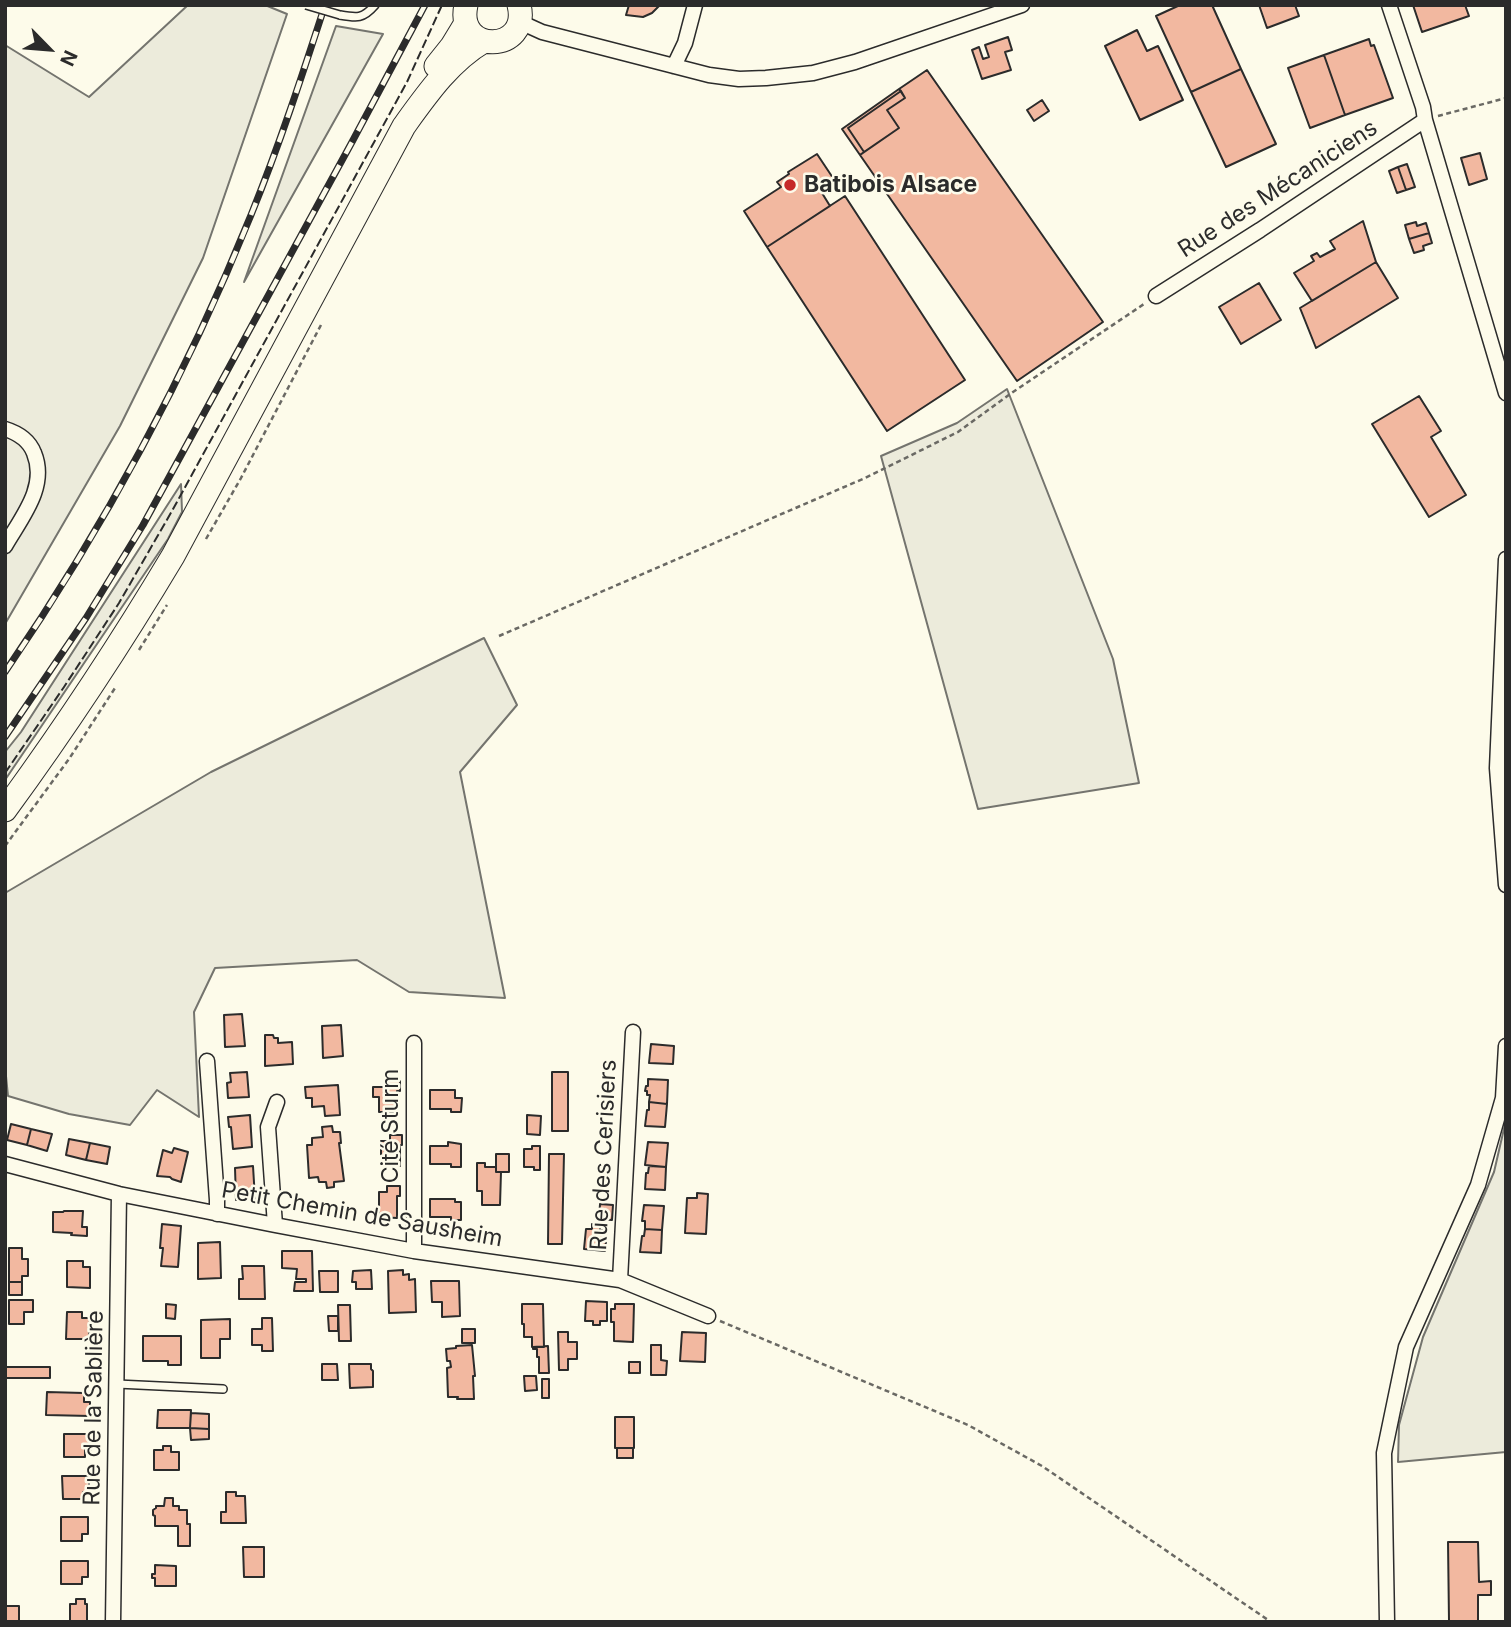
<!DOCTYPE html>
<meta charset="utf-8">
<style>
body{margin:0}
#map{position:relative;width:1511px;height:1627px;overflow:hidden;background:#fdfbea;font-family:Inter,sans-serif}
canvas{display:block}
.frame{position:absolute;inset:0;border:7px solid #2b2b2b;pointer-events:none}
.north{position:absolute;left:14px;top:14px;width:70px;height:70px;-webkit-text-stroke:5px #fdfbea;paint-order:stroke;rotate:115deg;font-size:19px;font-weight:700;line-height:28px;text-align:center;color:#2b2b2b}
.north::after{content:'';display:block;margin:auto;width:24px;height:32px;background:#2b2b2b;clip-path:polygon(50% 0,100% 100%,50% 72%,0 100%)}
</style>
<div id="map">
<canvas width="1511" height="1627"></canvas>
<div class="frame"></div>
<div class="north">N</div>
</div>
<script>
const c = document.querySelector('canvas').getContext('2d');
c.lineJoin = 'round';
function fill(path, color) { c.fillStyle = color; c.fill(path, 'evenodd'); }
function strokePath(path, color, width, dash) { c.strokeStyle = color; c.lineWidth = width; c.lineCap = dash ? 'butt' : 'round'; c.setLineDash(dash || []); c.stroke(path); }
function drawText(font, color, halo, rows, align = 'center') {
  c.font = font + ' Inter,sans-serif'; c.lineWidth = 5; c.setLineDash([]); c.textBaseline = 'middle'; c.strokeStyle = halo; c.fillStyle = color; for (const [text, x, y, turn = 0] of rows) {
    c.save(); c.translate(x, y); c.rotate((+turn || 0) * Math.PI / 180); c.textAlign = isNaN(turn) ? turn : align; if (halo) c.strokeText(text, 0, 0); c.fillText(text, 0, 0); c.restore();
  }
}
const green = new Path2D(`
 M188,5H265L287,14L203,258L120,426L5,624V45L89,97Z
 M336,26L383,34L244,282Z
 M1007,389L1113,659L1139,783L978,809L881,456L957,423Z
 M181,484L182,512L168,539L5,780V752L21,732Z
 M484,638L517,705L460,772L505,998L409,992L357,960L215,968L194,1012L199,1117L157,1090L130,1125L69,1114L8,1096L5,1066V893L211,772Z
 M1506,1120V1452L1398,1462L1399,1425L1423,1337L1494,1172Z`);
const building = new Path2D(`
 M629,5H660L652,13L643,17L626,15Z
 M1180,5H1212L1241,69L1191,92L1156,16Z
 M1259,5H1295L1299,16L1267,28Z
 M1413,5H1465L1469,16L1422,32Z
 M1137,30L1147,51L1158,46L1183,100L1140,120L1105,46Z
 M1008,37L1012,50L1005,52L1011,70L982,79L972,50L979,47L983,59L989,57L985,45Z
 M1369,39L1371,46L1374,45L1393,98L1345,115L1324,55Z
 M1324,55L1345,115L1310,128L1288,68Z
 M1241,69L1276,144L1226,167L1191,92Z
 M927,70L1103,322L1017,381L860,155L899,128L887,110L905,98L899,89Z
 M899,89L901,91L848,128L864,152L860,155L842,129Z
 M901,91L905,98L887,110L899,128L864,152L848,128Z
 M1042,100L1049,111L1034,121L1027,110Z
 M1480,153L1487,179L1469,185L1461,158Z
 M817,154L837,184L822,193L830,206L767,247L744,211L781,187L777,182L789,174L788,172Z
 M1407,164L1415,187L1406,190L1398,167Z
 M1398,167L1406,190L1397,193L1389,171Z
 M845,196L965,380L887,431L767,247Z
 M1363,221L1376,262L1312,301L1294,273L1314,261L1311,256L1317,253L1320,257L1335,249L1330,241Z
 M1416,222L1417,226L1426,223L1429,233L1409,239L1405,225Z
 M1429,233L1432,243L1423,246L1424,250L1414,253L1409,239Z
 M1376,262L1398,298L1316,348L1300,308Z
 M1259,283L1281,320L1241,344L1219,307Z
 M1419,396L1441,431L1431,437L1466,495L1429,517L1372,424Z
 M242,1014L245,1046L225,1047L224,1015Z
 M341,1025L343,1056L323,1058L322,1026Z
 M265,1035H273L274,1038H278V1043L292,1042L293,1064L265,1066Z
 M651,1044L674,1046L673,1064L649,1063Z
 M247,1072L249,1097L228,1098L227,1083L231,1082L230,1073Z
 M552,1072H568V1131H552Z
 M648,1079L668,1080L667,1104L649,1102L650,1095H647V1091H645L646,1086H648Z
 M387,1081H400V1091H397V1112H379V1097H373V1087H387Z
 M338,1085L340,1115L325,1116L324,1106L312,1107V1098H306L305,1087Z
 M430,1090H455V1098H462L461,1112H451V1109H430Z
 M649,1102L667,1104L665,1127L645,1126L647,1110H649Z
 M250,1115L252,1147L233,1149L231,1127H229L228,1117Z
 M527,1115L541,1116L540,1135L527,1134Z
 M11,1124L31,1129L27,1145L7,1140Z
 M332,1126L333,1132H340L341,1143H339L344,1181L334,1182V1187L327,1188L326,1182H319L318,1177L309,1178L307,1145H312V1138L323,1137L322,1127Z
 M31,1129L52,1134L47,1151L27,1145Z
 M390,1135H402V1145H400V1166H381V1141H390Z
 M69,1139L90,1143L86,1160L66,1155Z
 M448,1142L461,1144V1167H451V1164H430V1146H448Z
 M648,1142L668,1143L666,1167L645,1165Z
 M90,1143L110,1147L107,1164L86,1160Z
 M532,1146H540V1170H534V1167H524V1149H532Z
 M174,1148L188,1152L181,1182L172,1179L170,1177L157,1176L163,1150L172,1153Z
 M496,1154H509V1172H496Z
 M549,1154H564L562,1244H548Z
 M477,1163H485V1167H496V1172H501L500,1205H482V1191H477Z
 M253,1166L255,1199L236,1200L235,1168Z
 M649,1166L666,1167L665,1190L645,1189L646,1173H648Z
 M387,1186H400V1196H397V1218L379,1217V1192H387Z
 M697,1193L708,1194L706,1234L685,1233L687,1198H697Z
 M430,1199H455V1202H461V1220H451V1217H430Z
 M600,1204L613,1205L612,1220L599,1219Z
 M644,1205L664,1206L662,1230L645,1229V1221H642Z
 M64,1211H83L82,1227H87V1236L71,1235L72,1233L53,1232V1212H63Z
 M162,1224L181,1226L178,1267L161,1266L163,1248H160Z
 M592,1224L600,1225V1230L607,1231L605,1251L584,1249L586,1229H592Z
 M645,1229L662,1230L661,1253L640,1252L642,1236H644Z
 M220,1242L221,1278L198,1279V1243Z
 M9,1248H22V1259H28V1276H22V1282H9Z
 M282,1251H312L313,1291H294L295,1282H306V1279H296L297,1269L282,1268Z
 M67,1261H83V1267H90V1288L67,1287Z
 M242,1266H264L265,1299H239V1279H243Z
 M371,1270L372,1289H356V1282H352L353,1271Z
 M403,1270V1275L409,1274V1280L415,1279L416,1312L389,1313L388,1271Z
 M319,1271H338V1292H320Z
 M431,1281H459L460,1316L442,1317V1302H432Z
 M9,1282H22V1295H9Z
 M9,1300H33V1312H24V1324H9Z
 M586,1301L607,1302V1321H600V1325H593V1321H585Z
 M166,1304L176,1305L175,1319L166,1318Z
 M522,1304H543L544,1347H532V1337H524V1324H522Z
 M615,1304H634L633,1342L614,1341V1322H611V1309H615Z
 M338,1305H350L351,1341H339Z
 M67,1312H82V1318H90L89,1339H66Z
 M328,1316H338V1331H329Z
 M262,1318H272L273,1351H262V1345H252V1329H262Z
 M230,1319V1339H220V1358H201V1320Z
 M462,1329H475V1343H462Z
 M558,1332H568V1342H577V1359H568V1370H559Z
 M682,1332L706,1333L705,1362L680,1361Z
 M143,1336H181V1365H168V1361H143Z
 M472,1345L475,1376H473L474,1399H457L458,1397H448L447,1368L451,1367L450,1361H447L446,1349L456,1348V1346Z
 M651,1345H661V1360L667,1361L666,1375H651Z
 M548,1346L549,1373H539V1357H537V1349H533V1347Z
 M629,1362H640V1373H629Z
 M322,1364H337L338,1380H322Z
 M349,1364H371V1369L373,1371V1387L350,1388Z
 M5,1367H50V1378H5Z
 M524,1376H536L537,1390L525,1391Z
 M542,1379H549V1398H542Z
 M47,1392L84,1393V1402H90V1416L46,1415Z
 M158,1410H191L190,1428H157Z
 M191,1413L209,1414V1429L190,1428Z
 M615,1417H634V1448H615Z
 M190,1428L209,1429V1439L191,1440Z
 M64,1434H91V1450H85V1457H64Z
 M163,1446H171V1452H179V1470H154V1450H163Z
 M617,1448H633V1458H617Z
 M62,1476H89V1492H83L84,1499H63Z
 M226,1492H236V1496H245L246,1523H221V1512H226Z
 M165,1498H173V1506H179V1510H187V1524H190V1546H178V1526H155V1516L153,1515V1510L156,1508V1506H164Z
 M61,1517H88V1534H82V1541H61Z
 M1448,1542H1478L1479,1582L1491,1581V1595H1478V1621H1449Z
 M243,1547H264V1577H244Z
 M61,1561H88V1577H82V1584H61Z
 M155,1565L176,1566V1586H155V1578H152V1574H155Z
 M76,1599H85V1604H87V1622H70V1604H76Z
 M5,1606H19V1622H5Z`);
const path = new Path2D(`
 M1438,116L1506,98
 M206,539L241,478L322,323
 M499,636L865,478L958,432L1013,392L1144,304
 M139,650L167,605
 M5,846L69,759L115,688
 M720,1321L968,1425L1042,1466L1271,1622`);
const service = new Path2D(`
 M340,15C357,18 363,19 375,5
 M117,1384L223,1389`);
const minor = new Path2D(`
 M1389,5L1423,107L1425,120L1506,393
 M520,22L542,32L709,75L739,79L766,78L813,73L855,62L1022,5
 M674,66L685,43L695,5
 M1156,296L1260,230L1425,120
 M5,429C18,433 29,440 34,453C48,487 21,518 5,546
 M1506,559L1497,768L1506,885
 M414,1043V1251
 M207,1061L217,1200V1214
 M5,1164L119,1194L275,1225L414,1251L620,1280L708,1316
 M275,1225L268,1127L277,1102
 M620,1280L633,1032
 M113,1622L119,1194
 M1387,1622L1384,1453L1406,1347L1478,1185L1503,1098L1506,1046`);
const primary = new Path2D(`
 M466,5C455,55 531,53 519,5
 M436,66L452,46L466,23
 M5,810C65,728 121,643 173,556L404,126C427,94 450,61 484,41`);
const rail = new Path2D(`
 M5,672C103,529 186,376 251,215C279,146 302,76 325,5
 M5,737L86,618L143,525L352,142L425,5`);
const serviceBridge = new Path2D(`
 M306,5L340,15`);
const fence = new Path2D(`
 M5,773L64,687L119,603L172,511L407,82L442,5`);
const markers = [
 [790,185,7,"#c62828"]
];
const poiNames = [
 ["Batibois Alsace",804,185]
];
const streetNames = [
 ["Rue des Mécaniciens",1278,189,-33],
 ["Cité Sturm",391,1126,-90],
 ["Rue des Cerisiers",604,1155,-87],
 ["Petit Chemin de Sausheim",362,1215,10],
 ["Rue de la Sablière",94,1408,-89]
];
fill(green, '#ecebdb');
strokePath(green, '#74746e', 2);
fill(building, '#f2b8a0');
strokePath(building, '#2b2b2b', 2);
strokePath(service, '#2b2b2b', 10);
strokePath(minor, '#2b2b2b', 17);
strokePath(primary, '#2b2b2b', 25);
strokePath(path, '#6a6964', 2.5, [5, 3.5]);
strokePath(service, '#fdfbea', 7);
strokePath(minor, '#fdfbea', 14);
strokePath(primary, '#fdfbea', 23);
strokePath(rail, '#2b2b2b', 7);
strokePath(rail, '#fdfbea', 4.5, [13]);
strokePath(serviceBridge, '#2b2b2b', 10, []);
strokePath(serviceBridge, '#fdfbea', 7);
strokePath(fence, '#2b2b2b', 2, [9, 3.5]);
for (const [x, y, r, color] of markers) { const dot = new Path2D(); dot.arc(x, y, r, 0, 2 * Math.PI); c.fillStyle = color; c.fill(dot); strokePath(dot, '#fdfbea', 2.5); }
drawText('bold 23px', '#2b2b2b', '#fdfbea', poiNames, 'left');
drawText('23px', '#2b2b2b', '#fdfbea', streetNames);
</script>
